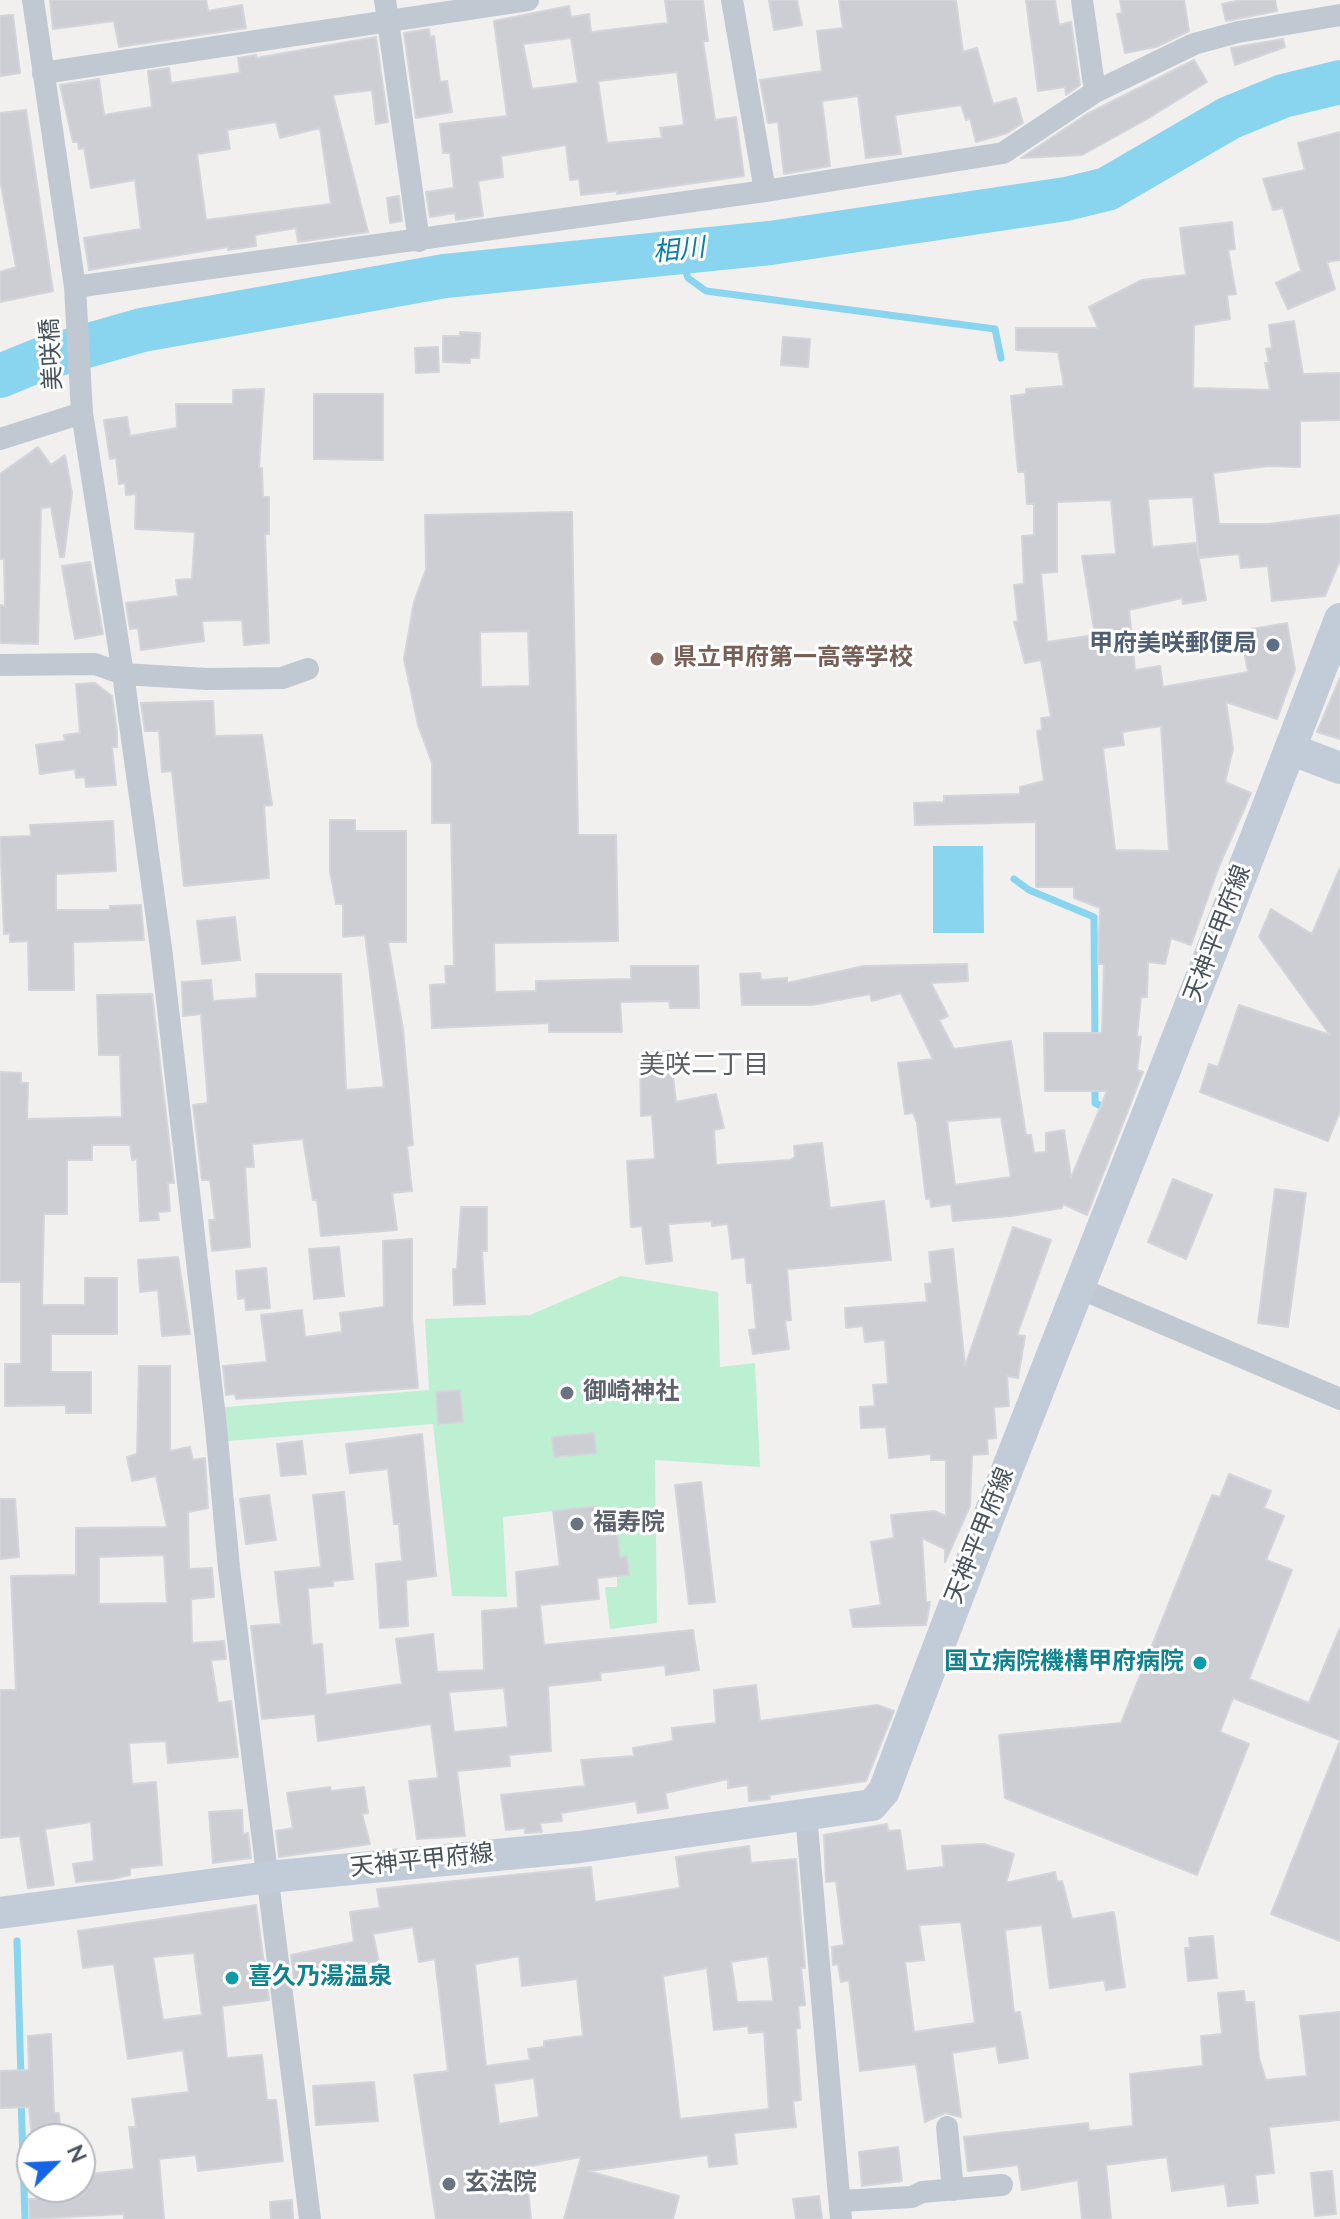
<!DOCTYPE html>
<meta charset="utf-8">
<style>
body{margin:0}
#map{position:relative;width:1340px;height:2219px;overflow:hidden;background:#f2efef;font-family:"Nunito Sans",sans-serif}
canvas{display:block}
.north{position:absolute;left:16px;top:2123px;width:80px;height:80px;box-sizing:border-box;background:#fff;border:2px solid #b5babe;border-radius:50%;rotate:66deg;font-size:22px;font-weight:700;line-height:32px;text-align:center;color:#47525d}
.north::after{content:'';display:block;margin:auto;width:28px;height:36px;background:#1566e7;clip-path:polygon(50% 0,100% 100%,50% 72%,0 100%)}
</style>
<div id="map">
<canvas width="1340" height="2219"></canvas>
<div class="north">N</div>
</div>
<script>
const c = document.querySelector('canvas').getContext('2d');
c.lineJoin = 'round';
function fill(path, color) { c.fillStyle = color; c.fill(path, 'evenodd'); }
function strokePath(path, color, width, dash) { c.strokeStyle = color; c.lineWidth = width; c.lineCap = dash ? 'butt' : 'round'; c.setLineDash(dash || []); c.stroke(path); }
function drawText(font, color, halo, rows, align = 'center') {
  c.font = font + ' "Nunito Sans","Noto Sans JP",sans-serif'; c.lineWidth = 6; c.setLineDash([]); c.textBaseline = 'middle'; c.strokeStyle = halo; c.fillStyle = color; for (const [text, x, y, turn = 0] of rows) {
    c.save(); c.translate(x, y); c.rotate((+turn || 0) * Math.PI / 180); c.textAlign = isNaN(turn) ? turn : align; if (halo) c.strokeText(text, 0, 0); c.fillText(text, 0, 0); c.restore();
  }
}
const green = new Path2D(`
 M621,1276L718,1292L720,1367L755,1363L760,1467L655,1460L657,1623L610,1629L605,1587H617V1576L629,1574L627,1556L620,1557L617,1534L601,1536L598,1506L503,1517L507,1597L452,1596L433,1424L217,1442L214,1408L429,1390L425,1319L530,1315Z`);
const water = new Path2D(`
 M933,846H983L984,933H933Z`);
const stream = new Path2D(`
 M679,251L688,278L706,291L995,329L1001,358
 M1014,879L1029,890L1094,917L1095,1042
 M1095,1082V1103L1107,1109
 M17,1941L21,2079
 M21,2099L25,2219`);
const river = new Path2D(`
 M0,376L44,358L142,330L445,276L770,243L1066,199L1107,189L1229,118L1283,96L1340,82`);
const building = new Path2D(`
 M50,0H206L208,11L242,5L246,28L119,47L114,21L53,29Z
 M665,0H703L708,41H703L715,120L736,117L744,176L617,194V191L581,195L579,179L570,180L566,145L501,156L503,177L478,181L483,216L456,220L455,213L430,217L426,192L454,188L450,153H443L440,124L507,116L494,21L569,6L571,17L589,14L591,32L668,23ZM571,38L578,83L532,89L523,44ZM677,72L684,125L660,128L662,138L607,143L598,81Z
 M769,0H797L802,25L774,30Z
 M839,0H956L963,52L977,48L993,104L1016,98L1023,123L1007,133L976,142L970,118L966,120L961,105L895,115L901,154L866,158L858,96L822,101L830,166L784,174L778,122L768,123L760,80L822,71L817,31L843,28Z
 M1026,0H1055L1059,25L1071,22L1080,85L1066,95L1065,87L1038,91Z
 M1120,0H1184L1189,31L1156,47L1125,53L1117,14L1122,13Z
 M1241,0H1275L1277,11L1226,21L1222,4Z
 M13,15L20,73L0,76V16Z
 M429,29L430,37L434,36L440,82L447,81L452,112L416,118L404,33Z
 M376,37L388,122L376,124L372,90L333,95L368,232L298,242L296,228L255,235L256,246L228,250V247L89,270L84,238L141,229L135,180L91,188L84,148L79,149L78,142H73L60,85L99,79L104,115L152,107L148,71L169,68L171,83L240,73L238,58L256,55V58ZM276,122L280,138L320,128L331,204L206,220L197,154L230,149L227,130Z
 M1283,39L1285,47L1235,65L1231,48Z
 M1194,60L1207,82L1147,119L1082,155L1021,158L1087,114Z
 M26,110L53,291L0,302V272L16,267L0,180V113Z
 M1340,132V260L1327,262L1335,289L1288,309L1276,283L1301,271L1283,208L1273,210L1263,179L1305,170L1298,143Z
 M399,196L402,221L390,223L387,198Z
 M1232,222L1235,249L1228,250L1236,294L1227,295L1230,319L1194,325L1193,388L1270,390L1265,363H1269L1266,349L1272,348L1269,325L1294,321L1303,374L1340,373V420L1300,421V467L1269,466L1213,473L1219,524H1269L1340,515V560L1325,596L1272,601L1268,566L1241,568L1239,554L1199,558L1193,497L1148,499L1152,547L1196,543L1206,600L1183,604L1182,598L1129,610L1135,670L1160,666L1163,687L1248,672L1243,645L1254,643L1252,629L1287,623L1295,670L1277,719L1226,702L1233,749L1225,782L1251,793L1218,869L1191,945L1171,938L1165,964L1148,962L1147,997H1141L1137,1036L1141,1037L1137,1070L1143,1072L1087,1215L1063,1204L1062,1208L1011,1216L953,1221L951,1204L931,1207L930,1198L926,1199L917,1123L913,1113L905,1114L898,1063L933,1059L901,993L872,1001L870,994L812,1005H742L740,974L760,973L761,980L787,978V983L864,966L967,964L968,981L931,983L948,1016L939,1020L954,1049L1011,1041L1026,1135H1031L1034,1153L1046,1152V1133L1064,1130L1071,1178L1107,1091H1045L1044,1033H1102L1104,964H1098L1100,908L1074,898V887H1036V822L915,825L914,803L944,802V796L1020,794V787L1044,781L1037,731L1042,730L1041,718L1051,717L1041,660L1025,663L1014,622L1018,621L1014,585L1024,584L1022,536L1034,535V504H1027L1025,472H1018L1011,396L1026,394V389L1064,386L1058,352L1016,350V328H1098L1089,307L1142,280L1186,275L1180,228ZM1111,500L1116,554L1082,556L1095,635L1047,642L1041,573L1057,572V502ZM1161,726L1169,851L1115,850L1103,748L1124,745L1122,732ZM1001,1117L1011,1177L955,1185L947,1121Z
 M460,332L480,333L479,358H470V363L443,362V336H460Z
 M783,337L810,339L808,367L781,365Z
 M438,347L439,372L416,373L415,348Z
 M264,389L259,468H262L263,497H269V534H265L269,643L244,645L242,620L202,621L204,641L141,650L138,628L130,629L126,603L178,596L176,580L192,579L195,532L135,529L136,494L126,495L125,483L119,484L116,458L110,459L104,420L127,417L130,436L177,428L176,404H233V390Z
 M314,394H383V460L314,459Z
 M38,447L51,465L65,455L72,493L64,557H60L51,507L41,508L38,644L0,643V605L5,606L4,559H0V474Z
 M572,512L578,835H616L618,941L494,943L495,992L536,991V981L631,979V966H698L699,1008H670L669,1001L620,1002L622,1032H549V1023L432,1028L430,985L446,984L445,966H454L451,823H432V763L418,725L404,659L414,602L426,569L425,515ZM528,631L530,686L481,687L480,632Z
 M90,562L103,634L75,639L62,566Z
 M1340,678V739L1317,732Z
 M95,683L112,696L117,732V747H112L116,785L86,787L85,777L76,778L75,769L40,774L36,745L65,741L64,735L80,733L76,684Z
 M213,701L215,736L262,735L272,805L264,806L269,878L184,886L172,771L162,772L159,731H145L141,703Z
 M330,820H355V831H406V942H388L403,1029L413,1145L407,1146L412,1191L392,1193L397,1230L321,1236L317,1200H313L303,1139L252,1144L254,1167H245L250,1247L212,1251L209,1220H215L210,1180H202L193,1105L208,1103L201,1014L183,1016L182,982L211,980L213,1001L257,998L256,974H341L346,1090L384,1087L365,935L343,937V904H336L330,871Z
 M113,821L116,871L56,874V910H110V906L141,905L144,940L73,942L74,990H29L28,941L10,942V933L4,934L0,837L31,836L30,825Z
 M1340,868V1111L1328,1141L1200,1092L1209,1064L1218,1067L1239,1005L1330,1035L1259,937L1271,909L1312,934Z
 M235,917L240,960L202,964L197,921Z
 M152,994L174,1183H168L170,1211L158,1212L159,1220L140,1221L137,1159L132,1160L130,1145H92V1160H67V1214H44L42,1305H85V1278H117V1334H51V1372H91V1413H66V1405L5,1406V1364H21V1282H0V1072L21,1073V1083H28L27,1119L122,1117L120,1055H99L97,995Z
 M670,1051L676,1102L716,1094L724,1128L714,1130L716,1165L790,1160L795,1157L794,1146L822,1143L830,1208L884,1201L891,1260L787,1269L791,1320L785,1321L789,1349L753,1354L749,1330L756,1329L752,1283H747L745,1257L732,1259L728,1224L712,1226V1221L668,1224L672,1261L646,1264L642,1226L631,1227L627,1161L655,1159L652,1115L641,1116L640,1054Z
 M1173,1179L1212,1195L1186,1259L1148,1242Z
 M1275,1189L1306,1193L1288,1327L1258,1323Z
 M461,1207H487V1251H482L485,1304L454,1305L453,1269H457Z
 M1013,1227L1051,1240L1017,1335L1025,1336L1018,1378L1007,1376L1009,1406L994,1407L996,1438L987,1439L988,1454L972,1455L970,1506L945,1562V1549L922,1538L926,1602H930L926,1625L853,1627L850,1610L881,1605L871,1542L894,1538L891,1515L934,1511L946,1516V1460H931V1454L889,1458L886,1427L861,1428L860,1407L875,1406L873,1385L888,1384L885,1340L865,1342L863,1326L846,1328L845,1308L927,1302L925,1284L932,1283L929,1252L953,1249L965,1366Z
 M412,1239V1318L418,1388L236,1399L235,1394L226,1395L223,1366L267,1362L261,1315L302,1310L305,1337L342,1332L340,1313L384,1307L383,1241Z
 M339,1247L344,1296L314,1299L309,1249Z
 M178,1257L190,1334L162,1336L158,1290L140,1292L138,1260Z
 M266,1268L270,1308L246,1310L245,1298L238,1299L236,1271Z
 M139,1366H170V1451L190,1447L193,1460L205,1458L208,1508L188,1512L189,1569L212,1568L214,1597L191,1599L192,1643L224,1641L226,1659L211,1660L218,1703L231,1701L238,1757L168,1763L166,1741L129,1743L132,1784L156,1782L162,1865L130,1868V1875L112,1879L76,1882L73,1864L94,1861L91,1822L45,1829L54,1885L28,1888L20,1836L0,1838V1690H16L11,1576L76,1575V1528L167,1527L156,1476L132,1481L127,1457L137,1454ZM164,1555L167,1603L99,1604V1557Z
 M460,1390L463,1422L438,1424L436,1392Z
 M594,1433L596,1453L554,1457L552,1437Z
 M422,1434L436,1576L406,1580L408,1626L380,1628L376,1564L402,1561L399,1524H394L388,1469L350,1473L346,1444Z
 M302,1441L306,1474L281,1476L277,1444Z
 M1229,1474L1271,1491L1264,1508L1284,1516L1266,1560L1292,1570L1249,1679L1309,1703L1340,1628V1740L1233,1698L1220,1732L1249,1744L1197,1875L1005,1798L999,1735L1121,1723L1212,1495L1220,1497Z
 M701,1482L715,1602L689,1604L675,1485Z
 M344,1492L353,1579L333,1581V1586L308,1588L312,1645L322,1644L326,1695L402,1684L396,1639L433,1634L437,1672L484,1670L482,1611L518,1608L516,1572L560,1566L553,1511L599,1506L601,1536L617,1534L620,1557L627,1556L629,1575L597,1578L599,1599L540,1605L544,1645L693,1630L699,1670L666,1675L665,1665L600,1673L601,1680L548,1686L551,1751L509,1755L510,1766L457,1771L465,1836L417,1839L409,1781L438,1778L431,1724L318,1741L315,1714L262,1719L251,1626L281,1624L275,1572L321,1567L313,1495ZM504,1688L508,1727L454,1732L449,1692Z
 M269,1495L276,1540L246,1544L240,1499Z
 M0,1499H15L19,1557L0,1559Z
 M756,1685L760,1721L877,1705L894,1711L866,1781L769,1795L770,1799L749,1801L748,1785L728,1788V1779L665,1793L668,1808L638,1813L636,1801L561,1813L562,1821L540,1823L542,1832L525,1833V1828L506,1830L501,1795L585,1786L581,1760L634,1756L633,1748L673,1741L672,1728L716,1723L714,1690Z
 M1339,1743H1340V1941L1271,1914Z
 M330,1787L331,1791L364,1787L368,1813L362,1814L370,1844L279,1857L276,1831L293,1828L287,1793Z
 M242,1810L243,1834L248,1833L251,1858L213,1863L209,1812Z
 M887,1824L888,1831L900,1830L906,1871L944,1867L942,1846L984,1844L1014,1854L1006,1883L1055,1872L1057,1882L1062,1881L1072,1919L1114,1912L1125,1987L1106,1990L1104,1980L1050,1988L1042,1925L1005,1930L1014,2013L1020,2012L1028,2058L999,2063L996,2046L952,2053L961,2117L945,2113L925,2122L916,2064L860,2071L849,1980L841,1982L838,1964L833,1965L832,1947L844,1945L836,1881L826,1882L824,1835ZM961,1922L975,2023L914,2032L905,1962L924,1960L919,1925Z
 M749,1846L751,1863L796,1859L805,1968H801L805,2005L798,2006L800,2028L796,2029L801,2100L793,2101L796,2127L734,2133L737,2164L709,2167L708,2155L588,2171L679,2196L673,2219H564L581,2157L526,2167L531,2219H436L414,2075L448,2071L435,1959L419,1962L413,1927L373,1934L379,1962L294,1979L291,1955L354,1942L350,1912L380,1908L377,1889L591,1867L595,1902L680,1888L676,1857ZM519,1956L522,1986L577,1979L583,2036L544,2041V2047L528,2049L530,2060L486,2066L475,1964ZM768,1956L773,2001L737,2002L731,1962ZM707,1968L714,2030L748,2026L749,2033L764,2032L769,2109L680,2119L663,1976ZM534,2078L539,2117L499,2124L494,2084Z
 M256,1905L269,2000L222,2006L227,2058L262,2055L267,2100H276L283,2161L198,2171L196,2155L159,2159L164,2219H124V2214L30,2219L29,2199H36V2187H80V2175L134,2169L129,2127H136L132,2099L189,2092L183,2050L128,2059L114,1964L83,1968L78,1931ZM194,1953L202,2015L163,2020L153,1957Z
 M1213,1936L1217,1978L1188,1981L1185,1948H1190L1189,1938Z
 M1244,1991L1245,2002H1254L1259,2058L1266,2080L1307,2076L1300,2016L1340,2012V2120L1269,2127L1274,2173L1255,2175L1258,2203L1228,2206L1225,2184L1172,2191L1167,2157L1106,2165L1111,2219H1082L1078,2180L1022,2190L1018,2165L968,2171L964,2137L1088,2123L1089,2131L1133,2126L1130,2074L1203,2066L1201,2036L1222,2034L1218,1993Z
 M51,2034L54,2113H59L61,2139H32L29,2107L0,2108V2071L29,2070L28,2036Z
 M374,2082L378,2121L316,2125L313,2086Z
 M898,2147L902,2181L862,2186L859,2152Z
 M1332,2171L1336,2214L1315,2216L1311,2173Z
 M819,2196L822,2219H796L793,2199Z
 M292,2200L293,2219H271L270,2202Z`);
const street = new Path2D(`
 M33,0L75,287L82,413L123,674L161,948L216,1427L229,1568L310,2219
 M385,0L419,241
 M732,0L765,191
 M1082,0L1095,92
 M43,73L528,0
 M75,287L765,191L1003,153L1095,92L1194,44L1238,32L1340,15
 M0,439L82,413
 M0,665L95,664L123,674L207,679L282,678L308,669
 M1079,1288L1340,1399
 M806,1814L841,2219
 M947,2127L953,2190
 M840,2201L912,2197L922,2192L1002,2185`);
const secondary = new Path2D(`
 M1290,749L1340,619
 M0,1913L268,1877L580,1847L872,1805L884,1791C1014,1442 1157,1097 1290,749L1340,768`);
const markers = [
 [1273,645,8,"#5c6f8a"],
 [657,659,8,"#8d6e63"],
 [567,1393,8,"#6b7280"],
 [577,1524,8,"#6b7280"],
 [1200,1663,8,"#0f9aa8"],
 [232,1978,8,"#0f9aa8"],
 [449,2184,8,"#6b7280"]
];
const streetNames = [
 ["美咲橋",53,354,-93],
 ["天神平甲府線",1219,934,-69],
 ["天神平甲府線",981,1536,-68],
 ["天神平甲府線",422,1862,-6]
];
const serviceNames = [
 ["甲府美咲郵便局",1257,645]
];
const educationNames = [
 ["県立甲府第一高等学校",673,659]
];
const worshipNames = [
 ["御崎神社",583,1393],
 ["福寿院",593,1524],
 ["玄法院",465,2184]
];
const cultureNames = [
 ["国立病院機構甲府病院",1184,1663],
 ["喜久乃湯温泉",248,1978,"left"]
];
const waterNames = [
 ["相川",679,252,-6]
];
const neighbourhoodNames = [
 ["美咲二丁目",704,1067]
];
fill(green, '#bdf0d3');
fill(water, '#89d4ee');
strokePath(stream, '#89d4ee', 7);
strokePath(river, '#89d4ee', 44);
fill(building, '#ccced4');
strokePath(building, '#d3d5db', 2);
strokePath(street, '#c0c9d2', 22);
strokePath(secondary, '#c2ccd9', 32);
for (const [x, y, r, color] of markers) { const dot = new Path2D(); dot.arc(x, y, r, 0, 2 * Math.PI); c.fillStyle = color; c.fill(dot); strokePath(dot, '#fff', 3); }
drawText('24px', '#47525d', '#fff', streetNames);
drawText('bold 24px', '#4e5e75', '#fff', serviceNames, 'right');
drawText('bold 24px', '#785e54', '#fff', educationNames, 'left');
drawText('bold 24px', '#5b616d', '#fff', worshipNames, 'left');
drawText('bold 24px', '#0d838f', '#fff', cultureNames, 'right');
drawText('italic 26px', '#097da6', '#fff', waterNames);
drawText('26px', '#5c5f65', '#fff', neighbourhoodNames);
</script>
